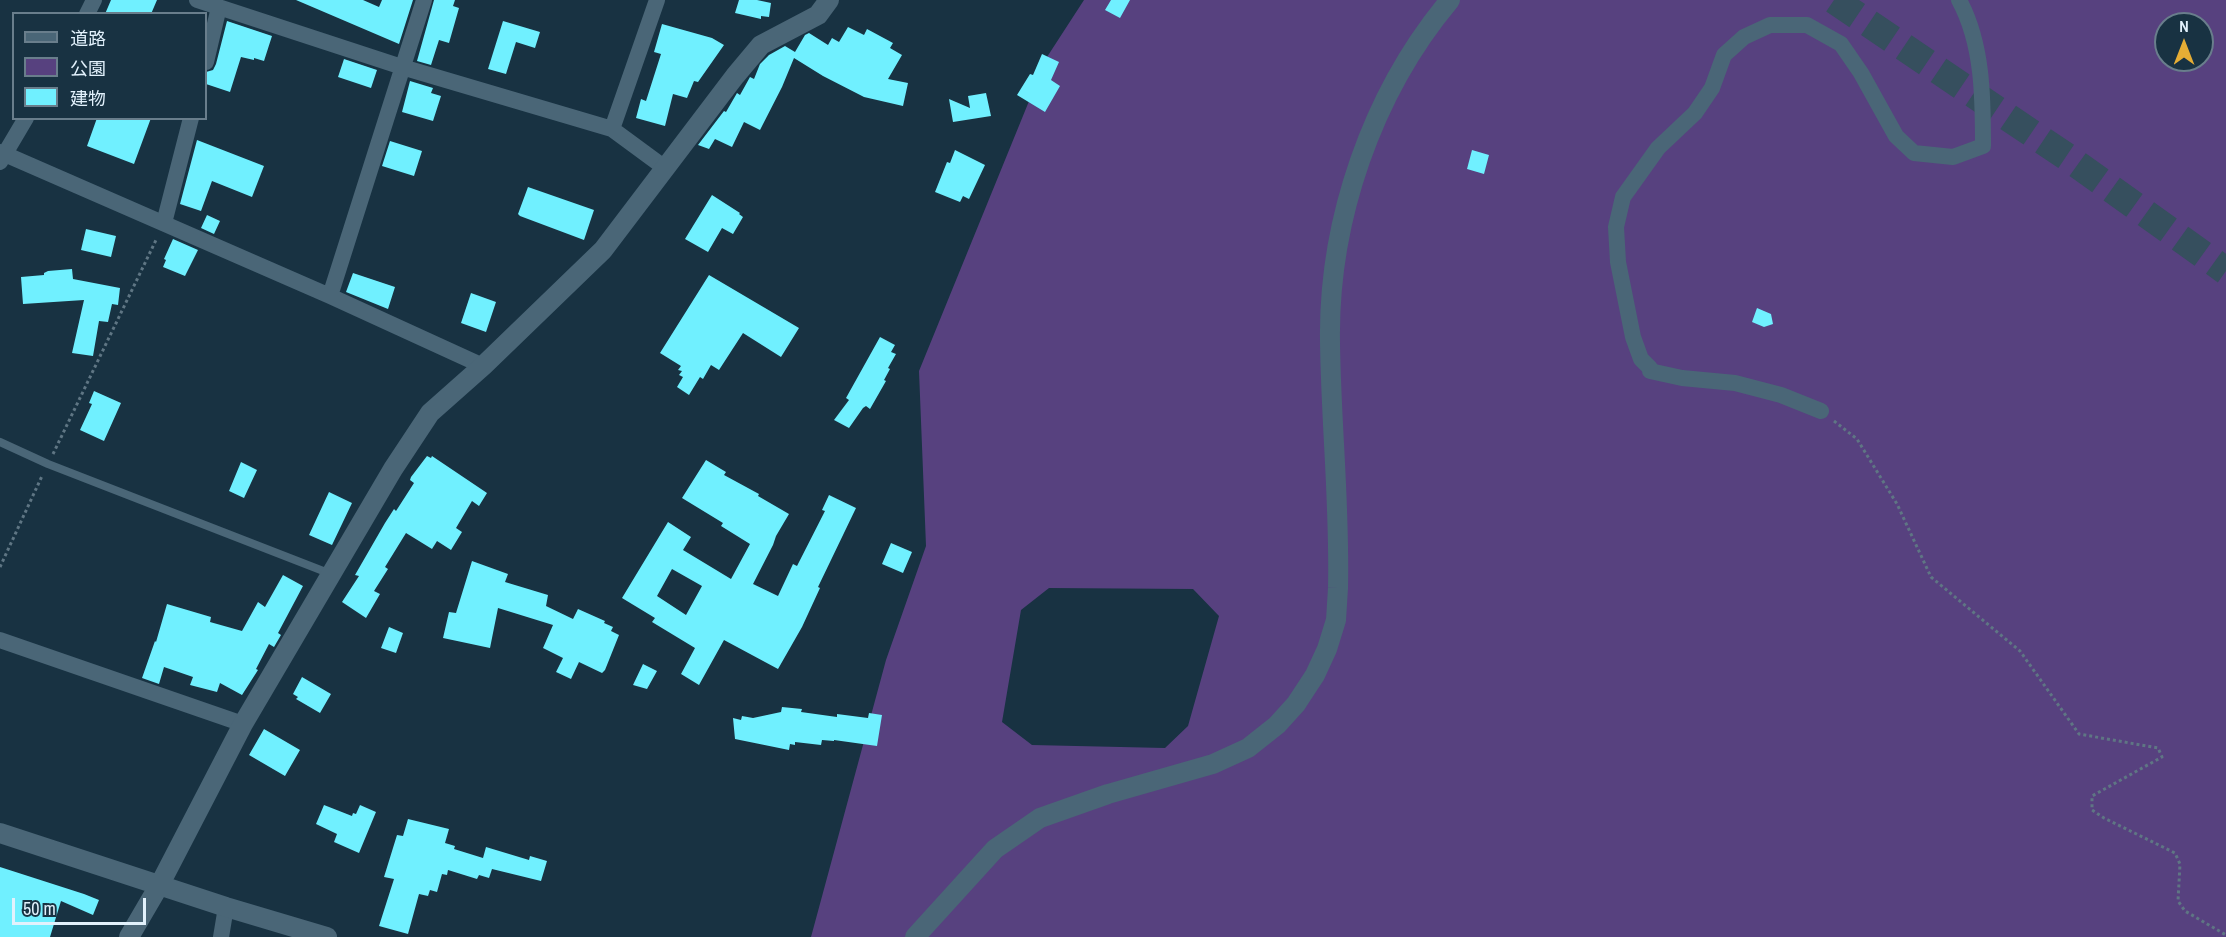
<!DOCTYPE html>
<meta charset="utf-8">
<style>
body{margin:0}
#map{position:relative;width:2226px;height:937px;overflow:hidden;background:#183242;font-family:"Archivo Narrow","Noto Sans JP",sans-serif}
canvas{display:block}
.legend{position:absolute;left:12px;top:12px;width:195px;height:108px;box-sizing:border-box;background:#183242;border:2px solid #697e8c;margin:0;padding:8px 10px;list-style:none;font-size:18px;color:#e2f1fc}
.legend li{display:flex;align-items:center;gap:12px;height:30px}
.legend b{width:30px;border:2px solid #697e8c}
.north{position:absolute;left:2154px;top:12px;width:60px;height:60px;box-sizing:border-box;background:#183242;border:2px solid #697e8c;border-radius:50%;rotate:0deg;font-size:16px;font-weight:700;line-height:24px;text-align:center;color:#e2f1fc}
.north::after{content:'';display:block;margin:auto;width:21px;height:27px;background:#e5ad35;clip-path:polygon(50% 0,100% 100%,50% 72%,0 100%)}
.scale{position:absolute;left:12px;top:898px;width:134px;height:27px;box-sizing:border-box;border:3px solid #e2f1fc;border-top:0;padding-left:8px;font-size:18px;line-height:21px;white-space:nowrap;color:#e2f1fc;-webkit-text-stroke:4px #183242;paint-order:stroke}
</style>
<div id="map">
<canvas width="2226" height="937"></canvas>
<ul class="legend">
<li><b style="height:8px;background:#4a6677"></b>道路</li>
<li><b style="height:16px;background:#57417f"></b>公園</li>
<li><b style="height:16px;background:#70f0ff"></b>建物</li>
</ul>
<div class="north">N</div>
<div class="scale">50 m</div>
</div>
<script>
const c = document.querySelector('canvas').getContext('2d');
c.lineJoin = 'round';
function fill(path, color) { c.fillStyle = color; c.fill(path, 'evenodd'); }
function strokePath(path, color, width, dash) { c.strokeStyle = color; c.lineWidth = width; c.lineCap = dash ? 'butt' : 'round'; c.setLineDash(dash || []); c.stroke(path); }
const green = new Path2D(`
 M1084,0H2226V937H811L886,660L926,546L919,371L1047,57ZM2166,24H2202V60H2166ZM1049,588L1193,589L1219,616L1188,726L1165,748L1032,745L1002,722L1021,610Z`);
const building = new Path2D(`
 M111,0H157L151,14H105Z
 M296,0H363L379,7L382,0H413L399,44Z
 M434,0H455L453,6L459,8L449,43L439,40L431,65L417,61Z
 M739,0H757L771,3L769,17L761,16V19L735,13Z
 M1111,0H1130L1120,18L1105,10Z
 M227,21L272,36L264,61L254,58V60L241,57L230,92L206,84V72L213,70L216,64Z
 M503,21L540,32L535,48L516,42L506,74L488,69Z
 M662,24L712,38L724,45L698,82L694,81L687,98L673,94L665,126L636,118L641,99L646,101L661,54L654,52Z
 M848,27L864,35L867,29L893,43L890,48L902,55L888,79L908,83L903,106L864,97L823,76L794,58L782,87L760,130L744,122L732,147L715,139L709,149L698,145L724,111L726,112L737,93L740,95L750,77L754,79L760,64L769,55L785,46L795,52L805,35L809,33L828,45L832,38L839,42Z
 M1042,54L1059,62L1051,80L1060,86L1045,112L1017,95L1030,74L1033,75Z
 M344,59L377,70L371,88L338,77Z
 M410,81L433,88L431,93L441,96L433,121L402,112Z
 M986,93L991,116L953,122L949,99L970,108L968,96Z
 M97,118H151L134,164L87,146Z
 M197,140L264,166L252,197L212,181L201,211L180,204Z
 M390,141L422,151L414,176L382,166Z
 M955,150L985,165L969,199L963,196L960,202L935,192L947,162L950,163Z
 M1472,150L1489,155L1484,174L1467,169Z
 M528,187L594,210L584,240L520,216L518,214Z
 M712,195L740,213L739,214L743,217L733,234L722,228L708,252L685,239Z
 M207,215L220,221L214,234L201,228Z
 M86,229L116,236L111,257L81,250Z
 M173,239L198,250L185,276L163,267L166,260L164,259Z
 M72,269L73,279L120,288L118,305L112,304L108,322L99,321L93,356L72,353L84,300L23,304L21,277L44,275V273L48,271Z
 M353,273L395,287L388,309L346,292Z
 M709,275L799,328L781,357L743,333L719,370L711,365L703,379L700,377L689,395L677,387L683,377L679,375L682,371L678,370L681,366L660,353Z
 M471,293L496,302L486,332L461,323Z
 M1757,308L1771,314L1773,324L1764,327L1752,322Z
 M880,337L895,345L891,352L896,354L888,368L890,369L884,380L886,381L870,409L866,406L863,408L849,428L834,420L849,400L846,398Z
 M94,391L121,403L104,441L80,430L92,404L89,403Z
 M427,456L431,458L432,456L487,493L479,506L472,501L456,528L462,532L451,550L437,541L432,549L406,533L385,567L388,569L374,591L380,594L366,618L342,602L359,576L355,575L385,523L394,509L396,511L414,483L410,480L411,477Z
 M706,460L726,472L724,475L759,494L758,496L789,514L776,536L773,545L753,584L778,596L793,564L797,566L825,511L822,510L829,495L856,508L818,587L820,588L802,627L778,669L724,640L699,685L681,674L695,648L652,622L655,618L622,598L668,522L691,537L683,550L731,579L750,544L721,526L723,523L682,498ZM672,569L702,586L686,615L657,596Z
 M241,462L257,470L244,498L229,491Z
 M329,492L352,503L332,545L309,535Z
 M891,543L912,552L903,573L882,564Z
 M472,561L508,574L505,582L548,595L546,606L573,619L578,609L605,621L604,623L613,627L611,631L619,635L605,670L602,673L579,662L571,679L556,672L563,658L543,648L553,625L498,608L490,648L443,638L449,612L456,613Z
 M283,575L303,586L278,633L281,635L274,647L269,644L256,669L258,670L242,695L220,683L217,692L190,685L193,677L164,667L159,684L142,678L155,641L156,642L167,604L211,617L210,622L242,631L258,602L265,607Z
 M389,627L403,633L396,653L381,648Z
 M643,664L657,671L647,689L633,685Z
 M302,677L331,694L320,713L296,699L298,697L293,694Z
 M782,707L802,709L801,712L837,717V714L868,718L869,713L882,715L877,746L834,740V741L822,740L821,745L795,742V745L790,744L789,750L735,739L733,718L741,720L742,716L753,718L781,712Z
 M264,729L300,750L285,776L249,755Z
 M324,805L352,816L353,813L356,814L360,805L376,812L359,853L334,842L337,834L316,824Z
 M408,819L449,829L445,843L455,846L454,849L483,858L486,847L529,860L530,856L547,861L541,881L492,869L489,878L479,875L477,879L448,870L447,875L442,874L437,892L430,890L428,896L419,894L408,934L379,926L394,879L384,877L397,835L403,836Z
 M0,867L84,894L99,900L93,915L61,901L50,937H0Z`);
const motorwayTunnel = new Path2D(`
 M1834,0L2067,157L2226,271`);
const path = new Path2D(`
 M1834,421L1857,439L1897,504L1931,577L2020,651L2079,734L2158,748L2162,757L2092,796V810L2104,818L2175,853L2180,864L2178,901L2185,911L2226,935
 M53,454L157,238
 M0,567L42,476`);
const service = new Path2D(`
 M0,442L48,464L331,574`);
const minor = new Path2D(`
 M197,0L402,67L612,129L665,168
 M87,14L94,0
 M206,62L219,7
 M612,129L657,0
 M0,152L330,296L483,366
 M0,162L26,118
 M164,223L191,118
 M330,296L424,0
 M1821,411L1781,395L1735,383L1682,378L1650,371V368L1641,359L1633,337L1618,262L1616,227L1623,197L1658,148L1695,113L1712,88L1724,55L1744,37L1770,25H1807L1841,44L1861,73L1896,136L1914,153L1953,157L1983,146C1983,98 1983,44 1959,0
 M0,640L243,724
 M221,937L226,907`);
const tertiary = new Path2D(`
 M0,833L226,907L327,937
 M129,937L160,884L243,724L393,469L430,413L483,366L603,250L735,76L761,45L818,15L829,0
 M915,937L995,849L1040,818L1108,794L1213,764L1248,748L1277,725L1296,704L1315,675L1327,649L1336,620L1338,588C1340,506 1331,424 1330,342C1328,221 1372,93 1450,0`);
fill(green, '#57417f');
fill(building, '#70f0ff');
strokePath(motorwayTunnel, '#364f5e', 28, [28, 14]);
strokePath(path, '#5f7684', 3, [3, 3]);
strokePath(service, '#4a6677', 8);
strokePath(minor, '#4a6677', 16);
strokePath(tertiary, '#4a6677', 20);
</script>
